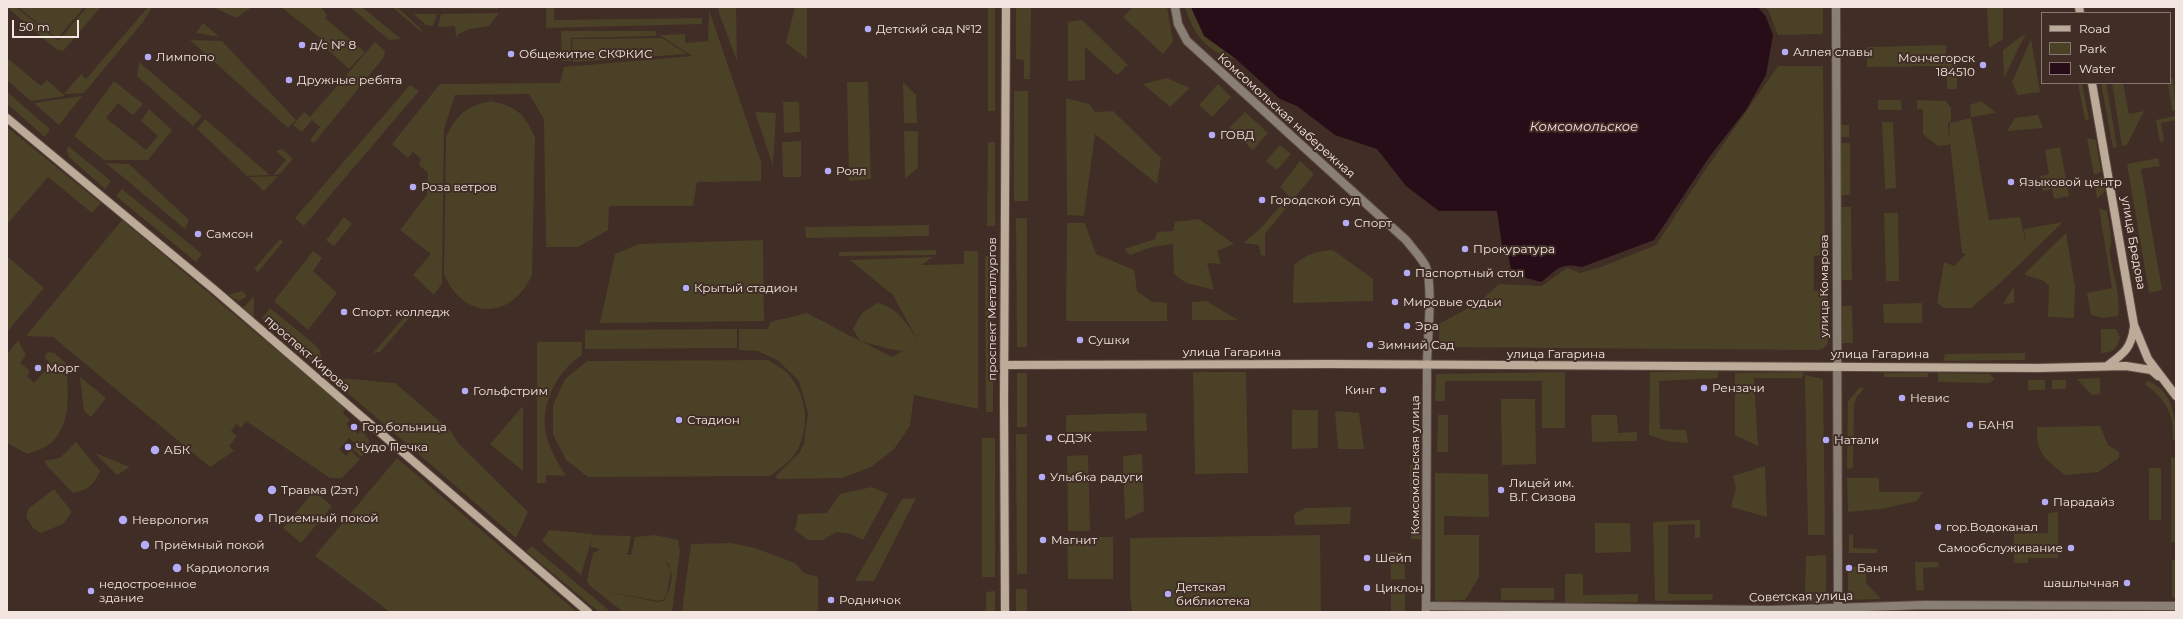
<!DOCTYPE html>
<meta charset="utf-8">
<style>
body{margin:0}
#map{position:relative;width:2183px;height:619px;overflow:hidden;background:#402d25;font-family:Montserrat,sans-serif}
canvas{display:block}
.frame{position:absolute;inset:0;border:8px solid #f3e6e0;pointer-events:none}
.legend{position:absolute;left:2041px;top:12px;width:130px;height:72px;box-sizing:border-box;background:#402d25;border:1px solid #887770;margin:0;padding:5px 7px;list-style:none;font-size:12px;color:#f3e6e0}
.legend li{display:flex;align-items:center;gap:8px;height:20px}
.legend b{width:20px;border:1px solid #887770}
.scale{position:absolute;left:12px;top:20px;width:67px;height:18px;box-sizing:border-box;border:2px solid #f3e6e0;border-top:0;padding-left:5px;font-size:12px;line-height:14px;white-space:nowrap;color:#f3e6e0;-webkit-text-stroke:3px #402d25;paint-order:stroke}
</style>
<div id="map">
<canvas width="2183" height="619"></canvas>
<div class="frame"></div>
<ul class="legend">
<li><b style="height:5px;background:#bdab99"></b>Road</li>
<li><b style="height:11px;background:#4a4127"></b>Park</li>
<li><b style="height:11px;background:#270d17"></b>Water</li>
</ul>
<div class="scale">50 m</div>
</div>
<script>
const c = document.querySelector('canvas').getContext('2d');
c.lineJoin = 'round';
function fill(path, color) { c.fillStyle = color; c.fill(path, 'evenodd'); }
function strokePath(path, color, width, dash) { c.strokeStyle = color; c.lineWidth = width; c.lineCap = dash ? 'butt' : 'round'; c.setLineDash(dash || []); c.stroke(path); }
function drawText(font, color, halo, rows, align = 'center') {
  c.font = font + ' Montserrat,sans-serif'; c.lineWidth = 4; c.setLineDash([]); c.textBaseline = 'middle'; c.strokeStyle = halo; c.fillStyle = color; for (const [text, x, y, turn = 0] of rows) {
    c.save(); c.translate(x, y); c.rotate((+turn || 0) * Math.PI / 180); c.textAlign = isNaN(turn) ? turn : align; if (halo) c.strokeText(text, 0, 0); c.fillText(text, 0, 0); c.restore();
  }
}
const green = new Path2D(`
 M10,7H16L58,41L87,7H101L63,51L57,50L9,9Z
 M18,7H84L57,39Z
 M148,7H152L143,22L84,93L64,94L81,74L86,79Z
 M213,7H252L236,18Z
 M281,7H321L327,15L325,18L365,52L349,69L322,45L324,41Z
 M350,7H362L401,39L389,40Z
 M392,7H397L420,28L424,34Z
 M407,7H498V9L408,8Z
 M546,7H554V20L702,18V24L546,28Z
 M718,7H736L737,61L719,13Z
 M795,7H807V59L786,43Z
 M988,7H995V111H988Z
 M1016,7H1031L1030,79H1024V60L1016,59Z
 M1133,7H1167L1173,42L1163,54L1123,17Z
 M1185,7H1191C1197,28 1218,46 1236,59C1207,53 1193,34 1185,7Z
 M1765,7H1823V34L1778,35L1769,12Z
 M1987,7L2003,8V39L1989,48Z
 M709,10L761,162V181L697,182L693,206H609L608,230L578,247H546L544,119L529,94L455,95L444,129L442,283L434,295L413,275L431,254L400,230L427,195L428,173L419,165L421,159L413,152L408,158L392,144L440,84L560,83L564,67L692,56L660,35L685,34V43L708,41Z
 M499,13L489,26L469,29L457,35L456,38L455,26L438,27L441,14Z
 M414,14H437L433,26L426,25Z
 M1082,20L1128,65L1117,75L1085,47V80L1068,81V22Z
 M203,23L220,37L196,33Z
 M561,31H656V36L571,38V61H562Z
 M2026,33L2004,78L2003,50Z
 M662,38L687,54L573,62L572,39Z
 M2031,39L2040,92L2018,95L2012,82Z
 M190,40L222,41L296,120L288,128Z
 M375,42L385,51L384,57L314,143L310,140L320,127L312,120L302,132L293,125L304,112L310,117Z
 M1946,45V64H1957V89H1947V66L1867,67V47Z
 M7,58L41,86L47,80L65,96L31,101L7,80Z
 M139,62L202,116L193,126L137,76Z
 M1778,66H1823L1825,255L1814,256V291H1827L1828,343L1824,348L1819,350L1439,347V324L1479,302L1499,284L1542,286L1567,268L1580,273L1601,267L1656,245L1706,169Z
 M1167,78L1190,88L1170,107L1143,84Z
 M2173,78L2176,110L2172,111L2168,83H2170V79Z
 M114,81L143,104L133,115L118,103L106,118L146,150L158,136L141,121L149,109L172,130L148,160H104L74,136Z
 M847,82H868L871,179L849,181Z
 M903,82L916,95L917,123H904Z
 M2078,83H2082L2089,120H2085Z
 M2101,83H2106L2117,147L2113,148Z
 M2112,83H2123L2129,114L2144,111L2127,145L2122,146Z
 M1218,84L1231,97L1212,117L1199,105Z
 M410,85L419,91L304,226L295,218Z
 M1014,91H1028V201H1014Z
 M7,92L50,129L45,137L7,104Z
 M82,96L59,125L34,103Z
 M1066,98L1089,104L1095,112L1113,111L1161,158L1157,184L1095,134L1084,216L1067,215Z
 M1878,100H1901L1902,110H1878Z
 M1917,100L1946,101L1951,108V122L1948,123L1949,140L1950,123L1971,118L1989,220L2020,217L2026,243L2024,229L2063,222L2000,283L1971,308H1944L1937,303L1944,262L1954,266L1966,254L1962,253L1950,142L1949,145L1938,146L1923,134V109H1917Z
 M491,101C517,107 524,113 535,137L532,275C511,320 464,321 444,274L446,137C458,113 465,107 491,101Z
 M1981,101L1996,113L1971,117L1970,105Z
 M783,102H799L800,132L784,133Z
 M755,112L776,113L773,166Z
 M1245,112L1268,133L1253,150L1229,128Z
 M2038,115L2043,128L2007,131L2015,118Z
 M2176,116V120L2161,123L2164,141L2160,142L2156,120Z
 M205,119L270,175L247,176L197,129Z
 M1882,122H1893L1896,188L1885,189Z
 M1841,125H1849V137H1841Z
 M7,127L101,203L92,213L48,177L7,224Z
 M904,131H918V168L905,179Z
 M2087,138L2096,140L2101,172L2094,175Z
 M801,141V177H783L782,142Z
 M988,142H995V226H987Z
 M1841,143H1850V195H1841Z
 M1280,145L1291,154L1277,170L1266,161Z
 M68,146L111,181L105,189L69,157L67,151Z
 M2060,147L2069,196L2054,199L2052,189L2043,191L2040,176L2049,174L2045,150Z
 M282,149L293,159L280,174L273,175L286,160L276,151Z
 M2158,158L2160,166L2141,169L2162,290L2149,293L2127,164Z
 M1300,161L1314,174L1265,234V256L1261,255L1259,245L1243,243L1260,229L1289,196L1280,187Z
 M106,163L129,164L189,220L185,229Z
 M278,176L264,191L249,177Z
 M2102,177L2105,191L2097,199L2094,179Z
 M122,189L202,254L196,262L116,196Z
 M1840,207H1851L1852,280H1840Z
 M2099,208L2107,211C2108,220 2111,230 2111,239C2112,244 2109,249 2110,254C2113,276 2121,294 2118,316L2103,318L2091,315L2087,293L2112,288Z
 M1884,213H1898L1899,281H1886Z
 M344,217L352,224L334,246L326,240Z
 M1016,218H1027V347H1017Z
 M1199,219L1234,244L1217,251L1221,264L1207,263L1214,290L1186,283L1174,274L1173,244L1152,247L1130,255L1124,249L1155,239L1157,232L1173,231L1175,222Z
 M122,220L345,408L343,413L350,420L346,424L358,434L362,429L370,442L368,444L371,447L361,457L353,449L357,445L349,438L339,449L346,456L351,451L360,459L342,478H330L246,421L241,428L236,424L231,431L237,436L229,446L234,451L210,467L53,337L26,336Z
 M1067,223H1085L1096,254L1134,270L1137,291L1152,302L1167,303V321H1066Z
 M929,225V236L806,238L805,227Z
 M2066,233L2075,287L2074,318L2048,317L2049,286L2044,281L2025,275L2026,272Z
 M280,239L283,242L258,272L254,269Z
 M763,240L764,321L600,323L615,254L639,244Z
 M936,250V255L839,256V252Z
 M1333,250L1373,279V301L1293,303L1294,265C1307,254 1316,251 1333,250Z
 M313,251L322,258L313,271L337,293L308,330L274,301Z
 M964,251H978V409L914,395L910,426L894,449L871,467L842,478L777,479L776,476L800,452L804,443L808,413L799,381L777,360L758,351L739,350V329H768L770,322L807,313L860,341L853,329L862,313L877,303C898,306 909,327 919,343L893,295L850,260L933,257L921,265L964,264ZM861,341L889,349L903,351L892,357Z
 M7,256L44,288L7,332Z
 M985,256H993V412H986Z
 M2014,286V303L2003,304Z
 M242,291L247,296L239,301L228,295Z
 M254,296V317L243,308Z
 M1206,301L1238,320H1192V302Z
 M1922,303V323H1884L1883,304Z
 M1839,306H1852L1853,343H1840Z
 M270,308L314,344L320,351L321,360L315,363L309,359L262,318Z
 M407,314L410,317L380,352L373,353Z
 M737,329V348L585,349V330Z
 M2101,329H2116L2120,337C2117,349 2113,353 2101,353Z
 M18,340L26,355L20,363L30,371L27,376L34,383L51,364L44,357L48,352L54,353L66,363C68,389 73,423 51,443C45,448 35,451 28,454L7,443V354Z
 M537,342H582V355C556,371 537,409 548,441C552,453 559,465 566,476L546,475V483H537Z
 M2025,353V360L1943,361L1945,354Z
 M768,360C774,364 781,367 786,372C806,391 811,424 798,449C792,461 781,468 770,476L588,477L566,460L553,434V405L565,379L587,361Z
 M1718,371V378L1659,381L1660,429L1686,430L1688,443L1667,441L1649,435L1650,372Z
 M1193,372H1246L1248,473L1195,474Z
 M1565,372V428H1542V381H1445V401H1435L1436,374Z
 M1804,372L1802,378H1754L1758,446L1735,435V373Z
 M1017,373H1027V427H1017Z
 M1884,373H1928V377H1884Z
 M1938,373L1990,374L1994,379L1990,383L1938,382Z
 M1805,375L1823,379L1825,535H1808Z
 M80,377L106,398L91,417L84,411Z
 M329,377L395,383L450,430L459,444L528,512L516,538Z
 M2100,378V394L2092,395L2077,379Z
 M2028,380H2045V390H2028Z
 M2052,380H2066V389H2052Z
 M2148,381C2173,391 2176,417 2176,440H2173C2174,413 2166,400 2145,384Z
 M1860,387L1864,389L1857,396L1854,405L1853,468L1847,469L1848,401Z
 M1501,399H1535L1536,464L1502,465Z
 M523,406V471L490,444Z
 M1292,410H1318V448L1292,449Z
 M1335,411L1359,413L1364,449H1338Z
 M1146,413L1147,431L1066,432V415Z
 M1438,415H1448V452H1437Z
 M1591,415H1617L1618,433L1637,432V441L1592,442Z
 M2100,426L2108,445L2119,452V458L2098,472L2065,475C2045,459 2036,454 2037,427Z
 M1016,434H1027V574H1017Z
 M982,438H995V577H982Z
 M76,442L100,471C94,485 88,490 73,493L48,467L44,461L60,458Z
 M95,453L130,467L117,475Z
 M1142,454L1144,511L1125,520L1123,456Z
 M1088,455L1090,531H1068L1067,456Z
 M2171,457L2176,458V542H2171Z
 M397,458L577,612H390L315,556Z
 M1420,464L1421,539H1411L1410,465Z
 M1765,466L1767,517L1731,507L1736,488L1733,476Z
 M2149,468H2161V520H2149Z
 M1435,473L1488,474L1489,517L1444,516V535H1479V577L1465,600L1435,601Z
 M1847,478H1879V492H1923L1917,501L1881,509L1848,512Z
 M872,487L888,494L863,540L851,534L836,532L823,540H808L795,530L798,514L827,513L840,494Z
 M54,489L72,512L63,524L41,533L33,528L26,517L28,509Z
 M314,491L332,506L301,543L283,528Z
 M916,498L874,581H855L902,499Z
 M1351,507L1350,524L1295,525L1294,514L1306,508Z
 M2058,512V558H2028V563H2014V534L2048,533V513Z
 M1700,520V538H1695V524L1668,525V594H1713L1712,600L1655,601L1653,522Z
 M1595,523H1630L1631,552L1595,553Z
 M549,530L593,534L581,575L542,541Z
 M1853,534V548L1877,549V553H1849V535Z
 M593,535L631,536L628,553H623L631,555L635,537L655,535L678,540L680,550L672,612H623L589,585L587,580L593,553L601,549L590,547ZM665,561C677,569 670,591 664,601L657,602L600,590L658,601L663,600L667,593L671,570Z
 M1320,535L1321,612H1132L1130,595V538Z
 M1067,537H1113V579H1068Z
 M731,543L755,548L795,563L804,573L818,577V612H682L691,544Z
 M532,546L611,612H599L526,551Z
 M1390,552H1404L1405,579L1391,580Z
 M1826,555V603H1777V600L1805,593L1806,556Z
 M2172,560H2176V598L2172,597Z
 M1915,562H1938L1939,567L1923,568L1924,590H1916Z
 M1866,566V583L1881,599L1848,600V567Z
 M1565,574H1583V595L1638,594V602L1565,603Z
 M1391,585H1405V612H1391Z
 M1501,588H1554V600H1501Z
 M1016,589H1027V612H1016Z
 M995,591V612H986V592Z`);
const water = new Path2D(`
 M1191,7H1758L1766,17L1773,35L1766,75L1746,110L1710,156L1654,240L1582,267C1560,262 1558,269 1541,282L1512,274L1508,254L1502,245L1497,211H1439L1406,186L1377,149L1335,135L1297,106L1280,99L1236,59L1204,36Z`);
const minor = new Path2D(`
 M1175,7L1178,24L1187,41L1406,240C1412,248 1420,256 1425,265C1434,282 1427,343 1427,365
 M1426,606L1770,610L1925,605L2176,606`);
const tertiary = new Path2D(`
 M1836,7L1838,612
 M1426,612L1427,365`);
const secondary = new Path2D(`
 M2079,7L2080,13
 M2092,83L2134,325L2148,359L2176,396
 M7,118L216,291L588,612
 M1004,365L1331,364L2038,368L2126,366L2151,370L2158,376
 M2107,366C2124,353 2131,349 2134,327
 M1005,612L1004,400L1006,7`);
const markers = [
 [868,29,4,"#b5acf8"],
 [302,45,4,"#b5acf8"],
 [1785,52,4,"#b5acf8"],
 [511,54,4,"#b5acf8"],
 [148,57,4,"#b5acf8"],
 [1983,65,4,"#b5acf8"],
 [289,80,4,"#b5acf8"],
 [1212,135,4,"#b5acf8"],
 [828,171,4,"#b5acf8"],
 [2011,182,4,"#b5acf8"],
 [413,187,4,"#b5acf8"],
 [1262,200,4,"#b5acf8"],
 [1346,223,4,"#b5acf8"],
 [198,234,4,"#b5acf8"],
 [1465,249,4,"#b5acf8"],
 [1407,273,4,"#b5acf8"],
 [686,288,4,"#b5acf8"],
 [1395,302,4,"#b5acf8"],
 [344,312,4,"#b5acf8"],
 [1407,326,4,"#b5acf8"],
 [1080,340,4,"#b5acf8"],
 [1370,345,4,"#b5acf8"],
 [38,368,4,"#b5acf8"],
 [1704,388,4,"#b5acf8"],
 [1383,390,4,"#b5acf8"],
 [465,391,4,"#b5acf8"],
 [1902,398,4,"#b5acf8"],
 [679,420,4,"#b5acf8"],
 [1970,425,4,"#b5acf8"],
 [354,427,4,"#b5acf8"],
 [1049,438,4,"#b5acf8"],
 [1826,440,4,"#b5acf8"],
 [348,447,4,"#b5acf8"],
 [155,450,5,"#b5acf8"],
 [1042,477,4,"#b5acf8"],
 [272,490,5,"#b5acf8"],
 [1501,490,4,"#b5acf8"],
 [2045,502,4,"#b5acf8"],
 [259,518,5,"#b5acf8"],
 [123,520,5,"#b5acf8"],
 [1938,527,4,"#b5acf8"],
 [1043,540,4,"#b5acf8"],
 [145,545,5,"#b5acf8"],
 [2071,548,4,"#b5acf8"],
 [1367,558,4,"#b5acf8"],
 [177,568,5,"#b5acf8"],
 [1849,568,4,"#b5acf8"],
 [2127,583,4,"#b5acf8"],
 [1367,588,4,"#b5acf8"],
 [91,591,4,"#b5acf8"],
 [1168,594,4,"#b5acf8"],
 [831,600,4,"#b5acf8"]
];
const poiNames = [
 ["Детский сад №12",876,29],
 ["д/с № 8",310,45],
 ["Аллея славы",1793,52],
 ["Общежитие СКФКИС",519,54],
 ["Лимпопо",156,57],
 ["Мончегорск",1975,58,"right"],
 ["184510",1975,72,"right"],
 ["Дружные ребята",297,80],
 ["ГОВД",1220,135],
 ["Роял",836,171],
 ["Языковой центр",2019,182],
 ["Роза ветров",421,187],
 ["Городской суд",1270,200],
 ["Спорт",1354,223],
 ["Самсон",206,234],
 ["Прокуратура",1473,249],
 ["Паспортный стол",1415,273],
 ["Крытый стадион",694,288],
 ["Мировые судьи",1403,302],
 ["Спорт. колледж",352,312],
 ["Эра",1415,326],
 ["Сушки",1088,340],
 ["Зимний Сад",1378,345],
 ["Морг",46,368],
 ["Рензачи",1712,388],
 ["Кинг",1375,390,"right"],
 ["Гольфстрим",473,391],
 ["Невис",1910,398],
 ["Стадион",687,420],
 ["БАНЯ",1978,425],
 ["Гор.больница",362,427],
 ["СДЭК",1057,438],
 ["Натали",1834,440],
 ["Чудо Печка",356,447],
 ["АБК",164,450],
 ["Улыбка радуги",1050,477],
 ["Лицей им.",1509,483],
 ["В.Г. Сизова",1509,497],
 ["Травма (2эт.)",281,490],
 ["Парадайз",2053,502],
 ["Приемный покой",268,518],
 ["Неврология",132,520],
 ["гор.Водоканал",1946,527],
 ["Магнит",1051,540],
 ["Приёмный покой",154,545],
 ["Самообслуживание",2063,548,"right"],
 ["Шейп",1375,558],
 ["Кардиология",186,568],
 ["Баня",1857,568],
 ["шашлычная",2119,583,"right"],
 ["недостроенное",99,584],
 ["здание",99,598],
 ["Детская",1176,587],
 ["библиотека",1176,601],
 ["Циклон",1375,588],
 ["Родничок",839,600]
];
const streetNames = [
 ["Комсомольская набережная",1286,116,42],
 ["улица Бредова",2133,243,80],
 ["улица Комарова",1824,286,-90],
 ["проспект Металлургов",992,309,-90],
 ["улица Гагарина",1232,352],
 ["проспект Кирова",307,354,41],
 ["улица Гагарина",1556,354],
 ["улица Гагарина",1880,354],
 ["Комсомольская улица",1415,465,-90],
 ["Советская улица",1801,597,-1]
];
const waterNames = [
 ["Комсомольское",1584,127]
];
fill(green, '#4a4127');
fill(water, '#270d17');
strokePath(minor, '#5d4b43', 10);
strokePath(tertiary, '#5d4b43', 10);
strokePath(secondary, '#5d4b43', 10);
strokePath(minor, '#8a7f74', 8);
strokePath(tertiary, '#8a7f74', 8);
strokePath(secondary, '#bdab99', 8);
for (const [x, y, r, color] of markers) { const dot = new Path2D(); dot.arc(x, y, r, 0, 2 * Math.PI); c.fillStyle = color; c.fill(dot); strokePath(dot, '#402d25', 1.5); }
drawText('12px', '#f3e6e0', '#402d25', poiNames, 'left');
drawText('12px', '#f3e6e0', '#402d25', streetNames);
drawText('italic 13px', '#fdd6e2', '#402d25', waterNames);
</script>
